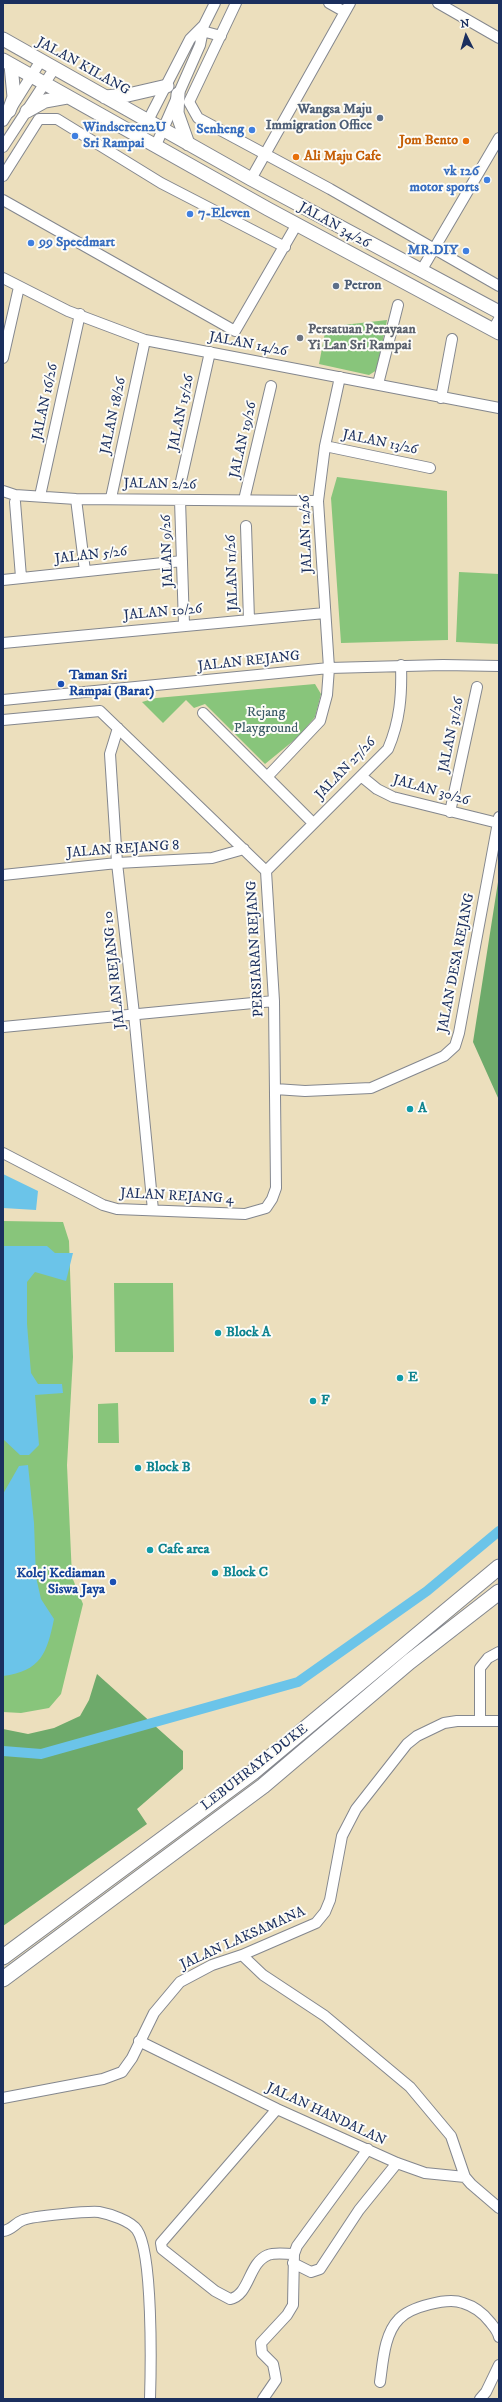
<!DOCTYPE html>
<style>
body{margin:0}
#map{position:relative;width:502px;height:2402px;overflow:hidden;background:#ecdfbd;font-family:"IM FELL DW Pica",serif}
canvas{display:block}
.frame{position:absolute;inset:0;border:4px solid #1b2f5e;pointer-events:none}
.north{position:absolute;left:446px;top:16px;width:40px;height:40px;-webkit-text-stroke:3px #fdfcf7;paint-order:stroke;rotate:355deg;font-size:11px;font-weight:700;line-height:16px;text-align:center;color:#1b2f5e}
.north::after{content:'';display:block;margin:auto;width:14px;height:18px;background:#1b2f5e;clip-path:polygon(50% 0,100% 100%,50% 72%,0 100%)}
</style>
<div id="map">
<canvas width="502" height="2402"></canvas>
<div class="frame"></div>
<div class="north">N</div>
</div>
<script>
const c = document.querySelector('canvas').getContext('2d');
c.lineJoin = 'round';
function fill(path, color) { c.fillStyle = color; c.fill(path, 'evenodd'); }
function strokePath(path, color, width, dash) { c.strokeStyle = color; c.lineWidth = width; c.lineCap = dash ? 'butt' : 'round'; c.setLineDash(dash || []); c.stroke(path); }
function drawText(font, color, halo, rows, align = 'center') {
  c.font = font + ' "IM FELL DW Pica",serif'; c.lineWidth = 4; c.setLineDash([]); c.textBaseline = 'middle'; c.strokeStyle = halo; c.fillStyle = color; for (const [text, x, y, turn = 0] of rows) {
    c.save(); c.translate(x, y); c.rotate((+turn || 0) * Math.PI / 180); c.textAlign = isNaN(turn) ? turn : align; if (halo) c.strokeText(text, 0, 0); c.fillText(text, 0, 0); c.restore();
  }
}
const green = new Path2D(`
 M387,320L377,370L369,375L319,364L326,327Z
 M337,477L447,491L448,640L341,643L331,498Z
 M459,572L499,574V644L456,642Z
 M315,684L321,694L315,717L298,737L265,764L205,704L194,708L186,700L163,723L142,702L156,698Z
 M3,1221L63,1222L69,1241L73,1357L67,1465L72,1577L83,1604L61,1694L49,1708L21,1713L3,1712Z
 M114,1283H173L174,1352H115Z
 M118,1403L119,1443H98V1404Z`);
const forest = new Path2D(`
 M498,882H499V1100L473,1042Z
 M97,1674L183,1751V1769L137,1809L147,1824L3,1926V1729L28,1734L54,1728L80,1716L89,1700Z`);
const water = new Path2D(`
 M3,1174L38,1191L36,1210L3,1208Z
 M3,1246H47L55,1253H73L66,1281L35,1272L27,1282V1324L31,1373L38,1384H62L63,1393L35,1395L39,1445L29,1455H20L3,1439Z
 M28,1465L34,1523L36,1577L41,1599L54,1619C47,1653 41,1671 3,1676V1494L19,1466Z`);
const canal = new Path2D(`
 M3,1751L41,1754L298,1682L427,1591L499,1531`);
const minor = new Path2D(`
 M236,3L189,102L198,118L330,189L499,286
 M329,3L345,12
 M438,3L499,38
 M202,31L221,36
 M3,121L40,62
 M140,136L190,39L204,25L215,3
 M156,145L200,45L204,25
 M3,147L54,69
 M3,176L39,119H57L161,183L285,247
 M251,179L350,3
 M3,200L235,331L297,224
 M421,271L499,138
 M3,278L68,311L145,340L499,408
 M493,330L499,319
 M3,358L19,287
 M378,384L398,305
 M441,398L452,339
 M325,446L430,468
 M181,481L210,352
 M3,491L15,495L76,499L318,501
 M40,496L80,314
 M111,498L145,340
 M76,499L85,571
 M180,500L184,625
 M244,500L271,386
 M15,502L21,577
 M246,526L249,620
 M3,580L182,561
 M3,643L325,613
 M3,700L329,668L443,665L499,666
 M203,713L313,823
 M3,720L100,711L266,871L274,1001L276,1188L272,1199L266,1208L245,1214L117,1209L103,1205L3,1153
 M118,728L110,754L117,863L134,1014L153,1210
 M361,776L377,789L393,797L498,823
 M267,777L320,721L327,695L329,668L318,501L325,446L340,377
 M450,812L477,687
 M266,871L388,749C400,721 402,695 401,665
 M3,875L117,863L212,858L244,849
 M3,1027L274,1001
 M275,1089L305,1091L371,1088L444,1056L455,1046L459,1033L499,817
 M480,1721V1668L488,1658L499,1652
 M242,1955L263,1975L325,2016L410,2087L451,2136L465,2177L471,2184L499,2208
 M139,2041L277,2109L397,2163L425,2173L465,2177
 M3,2098L103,2079L122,2072L132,2058L154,2013L180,1982L212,1965L242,1955L316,1923L325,1912L330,1900L342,1836L356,1809L407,1744L417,1736L444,1723L457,1721H499
 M277,2109L161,2243L162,2249L215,2291L230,2299C250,2295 248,2263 268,2255C275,2252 286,2254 294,2254
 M3,2231C12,2230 15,2223 23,2220C33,2216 89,2211 99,2212C110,2214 131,2221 137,2230C153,2253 151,2367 150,2399
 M293,2263L311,2272L320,2269L359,2210L397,2163
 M380,2382C383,2362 384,2334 399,2319C410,2307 448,2297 463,2303C473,2306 483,2313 490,2322C494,2327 498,2331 499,2337
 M263,2399L276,2380L275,2374L273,2364L262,2353L261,2343L287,2315L293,2305L294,2254L297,2246L368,2149
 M480,2399L486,2392L499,2365`);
const major = new Path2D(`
 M3,39L251,179L499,312
 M3,60L268,209L499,333
 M178,94L177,113L188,144
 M105,97L128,95L167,86
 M9,111L14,97L11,65
 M27,111L45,101L67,97`);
const highway = new Path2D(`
 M3,1957L253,1772L499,1567
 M3,1979L263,1786L409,1662L499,1592`);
const markers = [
 [380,118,4,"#5c6f8a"],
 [252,130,4,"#3f7fe0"],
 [75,136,4,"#3f7fe0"],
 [466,141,4,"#e8710a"],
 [296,157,4,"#e8710a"],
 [487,180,4,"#3f7fe0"],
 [190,214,4,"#3f7fe0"],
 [31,243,4,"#3f7fe0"],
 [466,251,4,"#3f7fe0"],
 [336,286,4,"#5c6f8a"],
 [300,338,4,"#6b7280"],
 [61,684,4,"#1a4fb4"],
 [410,1109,4,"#0f9aa8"],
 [218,1333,4,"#0f9aa8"],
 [400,1378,4,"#0f9aa8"],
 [313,1401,4,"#0f9aa8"],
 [138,1468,4,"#0f9aa8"],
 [150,1550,4,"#0f9aa8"],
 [215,1573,4,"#0f9aa8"],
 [113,1582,4,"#1a4fb4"]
];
const streetNames = [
 ["JALAN KILANG",83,67,29],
 ["JALAN 34/26",334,226,29],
 ["JALAN 14/26",248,345,11],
 ["JALAN 16/26",46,402,-78],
 ["JALAN 15/26",182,413,-78],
 ["JALAN 18/26",114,416,-78],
 ["JALAN 19/26",244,440,-77],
 ["JALAN 13/26",380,443,12],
 ["JALAN 2/26",160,485,1],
 ["JALAN 12/26",307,534,-92],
 ["JALAN 9/26",168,551,-92],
 ["JALAN 5/26",91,556,-6],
 ["JALAN 11/26",233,573,-92],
 ["JALAN 10/26",163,613,-5],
 ["JALAN REJANG",249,662,-6],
 ["JALAN 31/26",452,735,-78],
 ["JALAN 27/26",346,769,-46],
 ["JALAN 30/26",431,791,16],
 ["JALAN REJANG 8",123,850,-4],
 ["PERSIARAN REJANG",256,949,-93],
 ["JALAN DESA REJANG",457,963,-79],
 ["JALAN REJANG 10",115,970,-96],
 ["JALAN REJANG 4",177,1197,3],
 ["LEBUHRAYA DUKE",255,1768,-38],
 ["JALAN LAKSAMANA",243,1939,-24],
 ["JALAN HANDALAN",326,2115,25]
];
const serviceNames = [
 ["Wangsa Maju",372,110],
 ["Immigration Office",372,126],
 ["Petron",344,286,"left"]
];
const shopNames = [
 ["Windscreen2U",83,128],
 ["Sri Rampai",83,144],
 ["Senheng",244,130,"right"],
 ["vk 126",479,172,"right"],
 ["motor sports",479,188,"right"],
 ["7-Eleven",198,214],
 ["99 Speedmart",39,243],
 ["MR.DIY",458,251,"right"]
];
const foodNames = [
 ["Jom Bento",458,141],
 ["Ali Maju Cafe",304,157,"left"]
];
const worshipNames = [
 ["Persatuan Perayaan",308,330],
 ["Yi Lan Sri Rampai",308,346]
];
const transitNames = [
 ["Taman Sri",69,676],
 ["Rampai (Barat)",69,692],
 ["Kolej Kediaman",105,1574,"right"],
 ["Siswa Jaya",105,1590,"right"]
];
const parkNames = [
 ["Rejang",266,713],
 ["Playground",266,729]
];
const cultureNames = [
 ["A",418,1109],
 ["Block A",226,1333],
 ["E",408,1378],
 ["F",321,1401],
 ["Block B",146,1468],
 ["Cafe area",158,1550],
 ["Block C",223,1573]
];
fill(green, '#88c57b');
fill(forest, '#6eaa6b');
fill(water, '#6bc4e9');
strokePath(canal, '#6bc4e9', 10);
strokePath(minor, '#84878e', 12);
strokePath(major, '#84878e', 15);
strokePath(highway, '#84878e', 17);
strokePath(minor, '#fff', 10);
strokePath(major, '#fff', 13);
strokePath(highway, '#fff', 15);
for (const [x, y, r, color] of markers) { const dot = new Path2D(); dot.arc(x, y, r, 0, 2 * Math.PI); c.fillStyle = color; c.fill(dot); strokePath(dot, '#fdfcf7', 1.5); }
drawText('14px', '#1b2f5e', '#fdfcf7', streetNames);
drawText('bold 14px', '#4e5e75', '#fdfcf7', serviceNames, 'right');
drawText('bold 14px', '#366cbe', '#fdfcf7', shopNames, 'left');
drawText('bold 14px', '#c56008', '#fdfcf7', foodNames, 'right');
drawText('bold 14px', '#5b616d', '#fdfcf7', worshipNames, 'left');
drawText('bold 14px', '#164399', '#fdfcf7', transitNames, 'left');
drawText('14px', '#3c5c67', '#fdfcf7', parkNames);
drawText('bold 14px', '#0d838f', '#fdfcf7', cultureNames, 'left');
</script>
